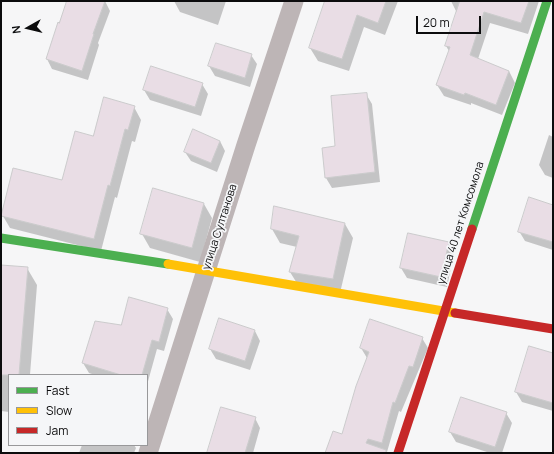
<!DOCTYPE html>
<meta charset="utf-8">
<style>
body{margin:0}
#map{position:relative;width:554px;height:454px;overflow:hidden;background:#f6f6f7;font-family:Manrope,sans-serif}
canvas{display:block}
.frame{position:absolute;inset:0;border:2px solid #0c0c0d;pointer-events:none}
.legend{position:absolute;left:8px;top:374px;width:140px;height:72px;box-sizing:border-box;background:#f5f6f8;border:1px solid #98989a;margin:0;padding:5px 7px;list-style:none;font-size:12px;color:#0c0c0d}
.legend li{display:flex;align-items:center;gap:8px;height:20px}
.legend b{width:20px;border:1px solid #98989a}
.north{position:absolute;left:8px;top:8px;width:40px;height:40px;-webkit-text-stroke:3px #f5f6f8;paint-order:stroke;rotate:262deg;font-size:11px;font-weight:700;line-height:16px;text-align:center;color:#0c0c0d}
.north::after{content:'';display:block;margin:auto;width:14px;height:18px;background:#0c0c0d;clip-path:polygon(50% 0,100% 100%,50% 72%,0 100%)}
.scale{position:absolute;left:416px;top:16px;width:65px;height:18px;box-sizing:border-box;border:2px solid #0c0c0d;border-top:0;padding-left:5px;font-size:12px;line-height:14px;white-space:nowrap;color:#0c0c0d;-webkit-text-stroke:3px #f5f6f8;paint-order:stroke}
</style>
<div id="map">
<canvas width="554" height="454"></canvas>
<div class="frame"></div>
<ul class="legend">
<li><b style="height:5px;background:#4caf50"></b>Fast</li>
<li><b style="height:5px;background:#ffc107"></b>Slow</li>
<li><b style="height:5px;background:#c62828"></b>Jam</li>
</ul>
<div class="north">N</div>
<div class="scale">20 m</div>
</div>
<script>
const c = document.querySelector('canvas').getContext('2d');
c.lineJoin = 'round';
function fill(path, color) { c.fillStyle = color; c.fill(path, 'evenodd'); }
function strokePath(path, color, width, dash) { c.strokeStyle = color; c.lineWidth = width; c.lineCap = dash ? 'butt' : 'round'; c.setLineDash(dash || []); c.stroke(path); }
function drawText(font, color, halo, rows, align = 'center') {
  c.font = font + ' Manrope,sans-serif'; c.lineWidth = 3.5; c.setLineDash([]); c.textBaseline = 'middle'; c.strokeStyle = halo; c.fillStyle = color; for (const [text, x, y, turn = 0] of rows) {
    c.save(); c.translate(x, y); c.rotate((+turn || 0) * Math.PI / 180); c.textAlign = isNaN(turn) ? turn : align; if (halo) c.strokeText(text, 0, 0); c.fillText(text, 0, 0); c.restore();
  }
}
const shadow = new Path2D(`
 M68,1H105L110,11L98,43L99,45L88,80L52,69L47,59Z
 M174,1H226L218,25L180,12Z
 M327,1H398L385,35L364,27L349,71L318,61L310,48Z
 M451,1H539L528,34L490,23L478,59L509,71L515,83L502,115L471,103V105L444,96L437,85L449,51L446,46L457,13Z
 M251,55L257,64L250,87L215,76L209,66Z
 M202,84L208,94L201,116L150,100L144,90Z
 M366,94L372,104L380,182L332,188L326,178L323,149L336,147Z
 M134,107L141,120L135,142L132,141L117,198L115,197L101,251L10,228L3,216L63,181L93,137Z
 M549,135L553,137V178L545,175L539,165Z
 M220,141L225,151L217,172L191,161L185,152Z
 M154,190L204,204L212,218L200,262L150,248L142,234Z
 M553,206V250L525,241L519,231Z
 M345,224L353,238L340,293L298,285L290,272L297,247L280,243L272,229Z
 M449,243L454,253L447,287L407,278L401,268Z
 M1,266L27,268L37,285L30,375H9V412L1,411Z
 M167,309L173,319L164,351L157,349L147,385V375H95L89,373L83,363L96,322L122,326Z
 M370,320L422,338L428,348L401,412L399,411L387,452L373,448L372,453H326L343,436L367,358L361,348Z
 M255,331L260,341L250,370L216,359L210,349Z
 M553,354V411L522,402L516,392Z
 M506,413L512,423L502,453H490L456,442L450,432Z
 M255,418L260,428L253,453H208Z
 M82,445H134L136,448L134,453H79Z`);
const building = new Path2D(`
 M67,1H105L93,34H94L82,71L46,59L58,22L59,23Z
 M325,1H386L378,23L357,15L342,59L309,48Z
 M460,1H529L521,23L484,12L470,55L509,71L496,105L465,93L464,95L436,85L450,47L445,46Z
 M216,43L252,54L245,78L208,66Z
 M151,66L203,83L195,107L143,90Z
 M367,93L375,172L325,178L322,148L335,146L331,96Z
 M104,97L135,106L128,130L125,129L110,186L108,185L94,239L1,216L13,168L62,180L75,131L93,136Z
 M193,129L220,141L211,163L184,152Z
 M153,188L204,203L192,248L140,234Z
 M529,197L553,205V242L518,232Z
 M274,206L345,223L333,279L289,272L299,236L271,229Z
 M408,233L449,242L441,277L400,268Z
 M1,265L28,267L19,375H1Z
 M129,297L168,308L159,342L152,340L142,375H121L82,363L95,321L121,325Z
 M219,318L255,330L245,361L209,349Z
 M370,319L423,337L413,367L409,366L395,403L393,402L382,443L368,439L366,443L386,450V453H325L333,431L342,434L356,386L369,352L360,348Z
 M529,346L553,353V403L515,392Z
 M461,397L507,412L495,447L449,432Z
 M221,407L256,417L245,453H207Z`);
const street = new Path2D(`
 M148,453L246,145L294,1`);
const fast = new Path2D(`
 M472,229L547,1
 M1,238L168,264`);
const slow = new Path2D(`
 M168,264L455,313`);
const jam = new Path2D(`
 M455,313L553,329
 M398,453L472,229`);
const streetNames = [
 ["улица 40 лет Комсомола",461,223,-72],
 ["улица Султанова",220,227,-72]
];
fill(shadow, '#0003');
fill(building, '#e9dde5');
strokePath(building, '#cbcbcc', 1);
strokePath(street, '#bdb5b6', 19);
strokePath(fast, '#4caf50', 9);
strokePath(slow, '#ffc107', 9);
strokePath(jam, '#c62828', 9);
drawText('11px', '#0c0c0d', '#f5f6f8', streetNames);
</script>
